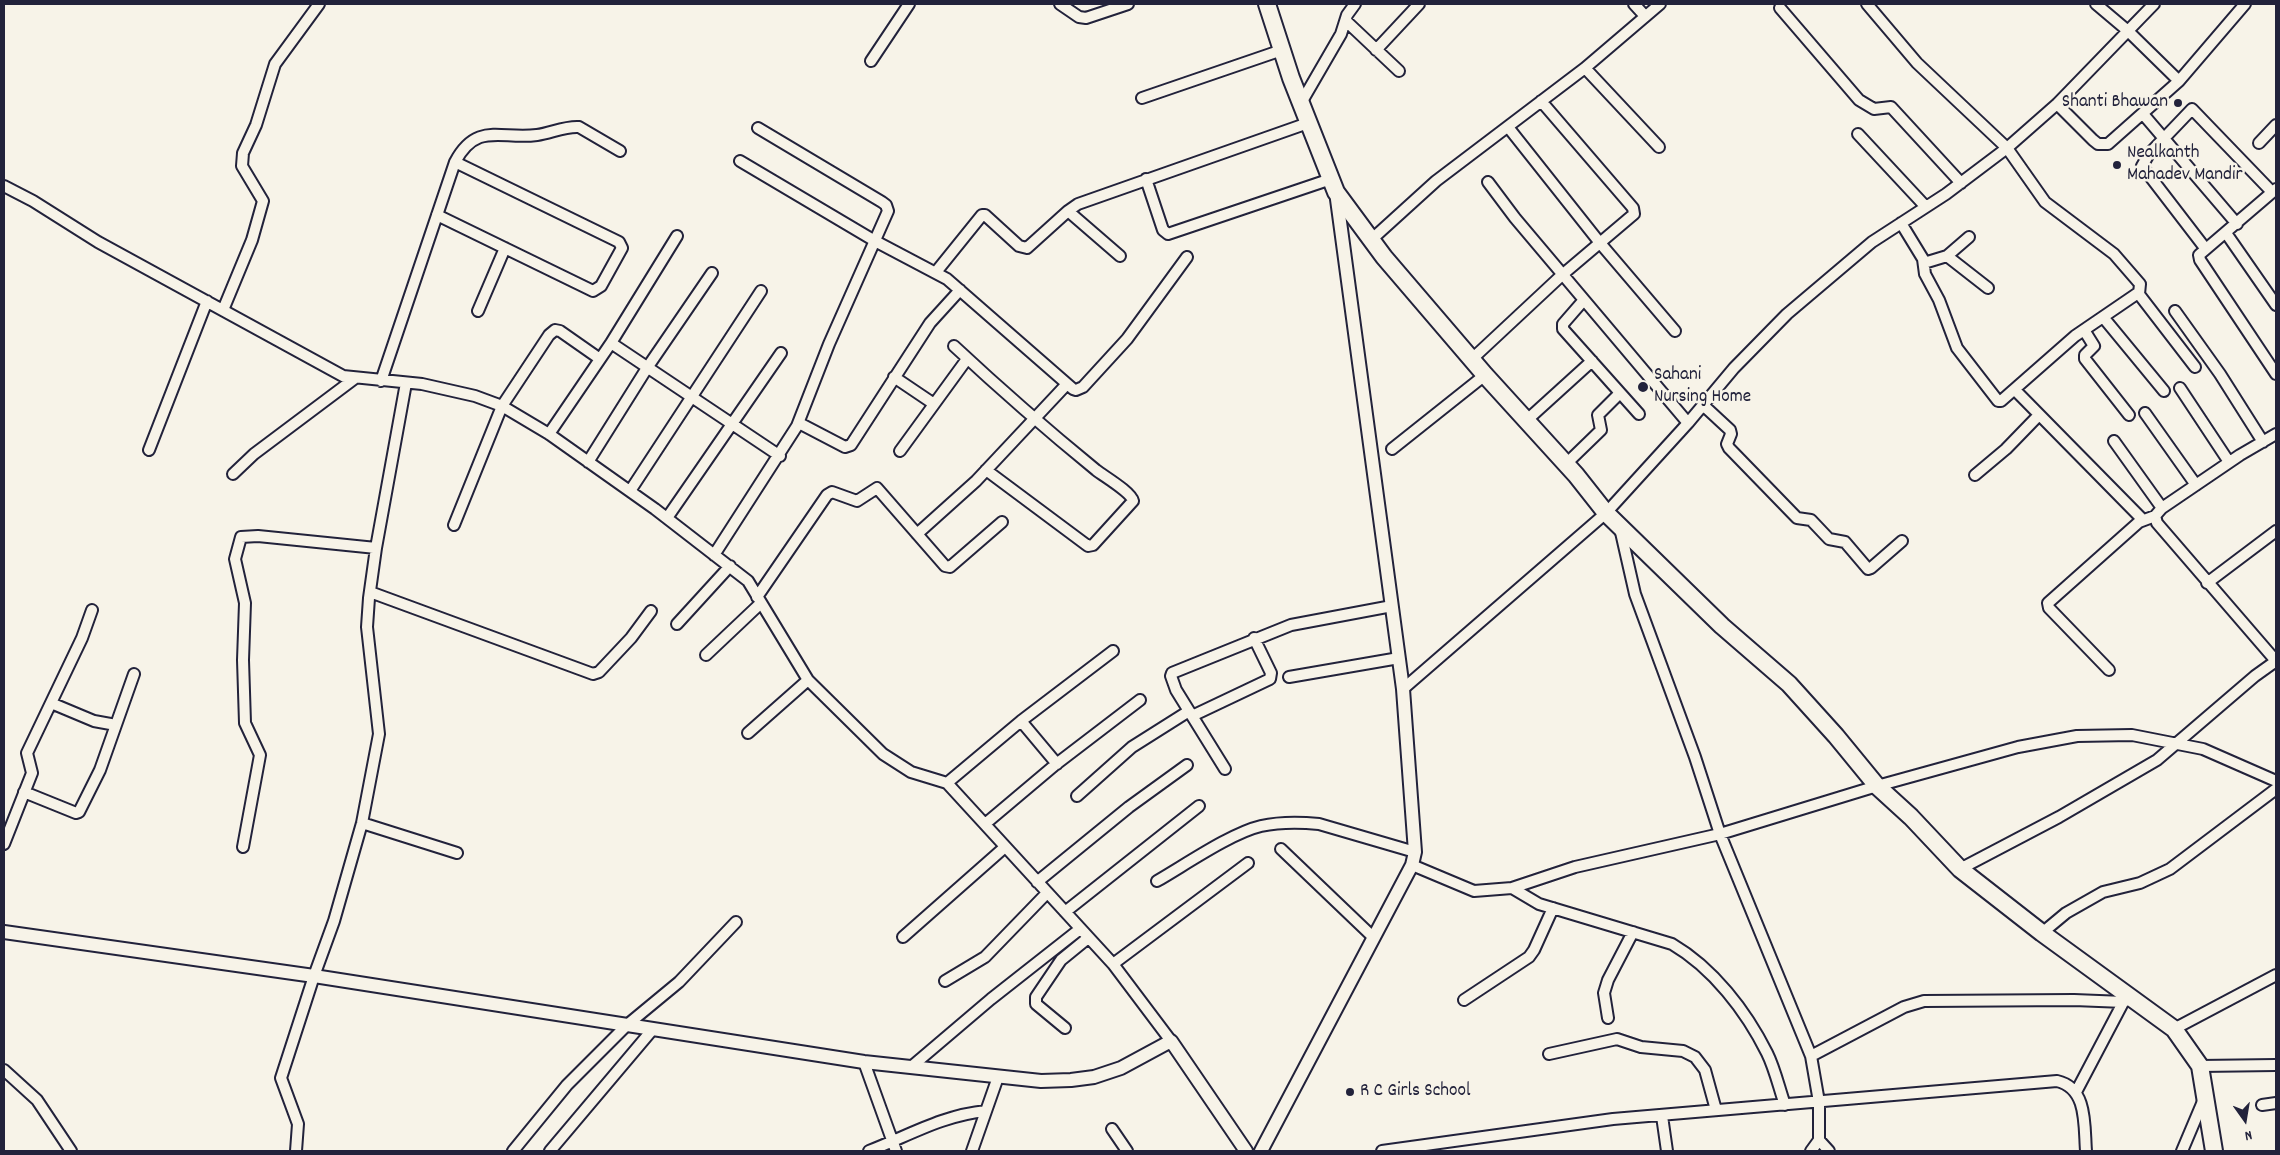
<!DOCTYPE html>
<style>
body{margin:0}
#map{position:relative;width:2280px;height:1155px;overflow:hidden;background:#f7f3e8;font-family:Dekko,sans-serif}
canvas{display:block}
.frame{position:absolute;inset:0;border:5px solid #22223b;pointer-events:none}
.north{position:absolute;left:2220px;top:1095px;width:50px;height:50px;-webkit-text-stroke:4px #f7f3e8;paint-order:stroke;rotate:167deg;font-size:14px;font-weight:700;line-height:20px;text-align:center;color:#22223b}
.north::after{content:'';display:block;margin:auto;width:18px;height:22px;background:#22223b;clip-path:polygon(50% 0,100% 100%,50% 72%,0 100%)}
</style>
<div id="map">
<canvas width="2280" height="1155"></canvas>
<div class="frame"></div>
<div class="north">N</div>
</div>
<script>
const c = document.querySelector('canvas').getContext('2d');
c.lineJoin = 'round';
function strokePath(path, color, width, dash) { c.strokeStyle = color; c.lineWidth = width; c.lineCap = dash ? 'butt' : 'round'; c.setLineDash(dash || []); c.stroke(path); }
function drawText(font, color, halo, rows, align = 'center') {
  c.font = font + ' Dekko,sans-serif'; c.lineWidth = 5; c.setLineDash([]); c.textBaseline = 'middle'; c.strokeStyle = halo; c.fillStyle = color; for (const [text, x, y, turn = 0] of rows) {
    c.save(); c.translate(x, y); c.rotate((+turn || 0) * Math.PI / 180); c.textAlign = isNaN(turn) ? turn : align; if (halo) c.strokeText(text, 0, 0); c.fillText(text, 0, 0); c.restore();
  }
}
const minor = new Path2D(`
 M1060,4L1079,17L1086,18L1128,4
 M1634,4L1645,16
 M1867,4L1917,63L2007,148L2045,202L2114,254L2140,284L2139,294
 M2096,4L2128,31L2179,81
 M1780,8L1859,100L1874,109L1891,107L1961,183
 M1346,21L1399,71
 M1376,50L1419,4
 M871,61L909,4
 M1585,68L1659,147
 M1142,98L1282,50
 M1301,103L1341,34L1347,15L1355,4
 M2057,104L2093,140L2098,144H2108L2179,81L2245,4
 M2143,114L2237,224
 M1508,127L1600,243L1675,331
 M1858,134L1926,207
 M2259,143L2276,125
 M740,161L875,241L947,279L1073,389L1076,390L1083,387L1127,339L1187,257
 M1146,179L1163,230L1168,234L1331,179
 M1488,182L1515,218L1688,423
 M4,186L33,201L98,242L343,376L422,384L475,396L502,406L549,434L655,509L748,581L808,680L883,754L911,772L947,783L1113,964L1171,1041
 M2276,189L2199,255L2200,260L2276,374
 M1068,211L1120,256
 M437,215L593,291L601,286L622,248L619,242L455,162
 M1901,223L1923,259L1925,274L1939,300L1957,348L1998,401H2001L2075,336L2138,293L2195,367
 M2226,233L2276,305
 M1371,240L1436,181L1585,68L1660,4
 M2205,248L2142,166L2149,154L2192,109L2272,192
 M1947,256L1988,288
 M1924,263L1947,256L1969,237
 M936,272L982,215H985L1019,246L1027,248L1068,211L1078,204L1308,123
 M1583,301L1563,324V329L1639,414
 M223,310L252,240L263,201L242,166L243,153L256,125L275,64L319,4
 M478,311L505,248
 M2175,311L2220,374L2263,442
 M2103,317L2164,391
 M2084,330L2094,346L2085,355V359L2129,415
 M611,343L780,456
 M954,346C1000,389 1047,430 1096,470C1105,477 1131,492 1133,501L1093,545L1088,546L986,470
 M1472,359L1562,275L1634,214L1633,208L1541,101
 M894,377L934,404
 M381,381L455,162C477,121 501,140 537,135C551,133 565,126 579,127L620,151
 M2180,388L2229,462
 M2015,390L2143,520
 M1703,405L1730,430L1731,434L1727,444L1729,448L1797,518L1811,520L1829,539L1845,542L1868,569L1871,568L1902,541
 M2145,413L2196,485
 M1527,420L1592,361
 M799,423L845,447L851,445L930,323L960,290
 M549,434L611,343L677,236
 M2114,441L2162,508
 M1392,449L1485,375
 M149,450L207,301
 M900,451L967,359
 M588,462L647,368L712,273
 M1566,464L1601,430L1598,415L1620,393
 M233,474L254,454L354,379
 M1975,475L2006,449L2039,415
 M630,491L761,291
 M667,518L781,353
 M454,525L502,406L549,335L555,330L560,331L600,359
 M1620,528L1635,594L1695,757L1720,834L1811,1056L1819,1102V1140L1829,1151
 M917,534L976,481L1067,384
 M714,555L797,426L829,344L888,211L886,205L882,202L758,128
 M2207,583L2276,531
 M370,592L593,674L599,672L631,638L651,611
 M757,597L827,495L832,492L857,501L877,488L945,566L950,567L1002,522
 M677,624L730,566
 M706,655L761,603
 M2276,661L2157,523L2155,516L2162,508L2240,455L2276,434
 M2109,670L2049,608L2048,603L2139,522L2155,516
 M1289,677L1399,658
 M1403,689L1606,513L1688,423L1734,368L1787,314L1872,242L1946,194L2007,148L2057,104L2154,4
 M51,703L94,721L116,725
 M1192,716L1270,679L1271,673L1254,638
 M1021,721L1057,764
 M748,733L808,680
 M1225,769L1176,690L1171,676L1172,673L1291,625L1392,606
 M947,783L1021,721L1113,651
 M24,792L76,813L79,812L100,770L134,674
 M1077,796L1132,747L1189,711
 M362,823L457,853
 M985,824L1055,765L1140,700
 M4,844L32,773L27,753L82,638L92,610
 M243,847L260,755L245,723L243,660L245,603L235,559L241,537L258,536L376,548
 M1281,849L1373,937
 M1412,865L1474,891L1512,888L1575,867L1720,834L1877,786L2018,747L2077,736L2132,735L2203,749L2276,781
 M1960,869L2059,817L2157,760L2255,676L2276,661
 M1157,881C1185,865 1231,833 1261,826C1279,822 1300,822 1319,824L1415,852
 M1037,882L1129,807L1187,765
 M1512,888L1539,904L1672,944C1713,968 1746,1011 1767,1053C1775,1069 1779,1088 1785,1105
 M1065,912L1199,806
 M2042,933L2066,913L2103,892L2140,883L2170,869L2276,789
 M903,937L1005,847
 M1113,964L1248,863
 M945,981L985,957L1047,893
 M1464,1000L1529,957L1534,950L1553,908
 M1608,1018L1604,993L1608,980L1633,932
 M1065,1028L1036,1004V997L1061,960L1088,938
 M2174,1029L2276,975
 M1549,1054L1617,1039L1641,1047L1683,1051L1695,1057L1705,1070L1716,1110
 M1811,1056L1904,1007L1924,1001L2074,1000L2124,1002
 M864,1062L896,1151
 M2200,1066L2276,1065
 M911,1067L991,999L1080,929
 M4,1070L37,1100L71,1151
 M2076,1092L2126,997
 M2262,1105L2276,1103
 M1662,1116L1667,1151
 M1112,1129L1127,1151
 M296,1151L298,1124L281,1078L314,976L334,921L362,823L379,734L367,627L369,598L376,548L406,383
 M513,1151L567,1085L627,1025L679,982L736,922
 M550,1151L653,1029
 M869,1151C908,1136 943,1115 986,1111
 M972,1151L998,1077
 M1382,1151L1613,1119L2057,1081C2088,1088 2084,1126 2086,1151
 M1811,1151L1819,1140
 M2182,1151L2204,1099`);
const tertiary = new Path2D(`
 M4,932L314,976L864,1062L1041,1081L1071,1080L1094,1077L1121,1068L1171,1041L1246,1151
 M1261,1151L1412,865L1415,852L1403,689L1336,192`);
const primary = new Path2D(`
 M1267,4L1291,78L1336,192L1384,257L1485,375L1576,475L1606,513L1722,626L1789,684L1836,736L1877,786L1911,817L1960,869L2042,933L2174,1029L2200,1066L2214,1151`);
const markers = [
 [2178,103,5,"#22223b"],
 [2117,165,5,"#22223b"],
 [1643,387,6,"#22223b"],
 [1350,1092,5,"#22223b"]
];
const poiNames = [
 ["Shanti Bhawan",2168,103,"right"],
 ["Nealkanth",2127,154],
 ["Mahadev Mandir",2127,176],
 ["Sahani",1654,376],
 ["Nursing Home",1654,398],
 ["R C Girls School",1360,1092]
];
strokePath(minor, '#22223b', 14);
strokePath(tertiary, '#22223b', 16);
strokePath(primary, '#22223b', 20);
strokePath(minor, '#f7f3e8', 10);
strokePath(tertiary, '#f7f3e8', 12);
strokePath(primary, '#f7f3e8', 16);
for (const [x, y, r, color] of markers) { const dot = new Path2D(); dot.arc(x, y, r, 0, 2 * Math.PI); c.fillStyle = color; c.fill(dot); strokePath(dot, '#f7f3e8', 2); }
drawText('19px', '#22223b', '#f7f3e8', poiNames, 'left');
</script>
